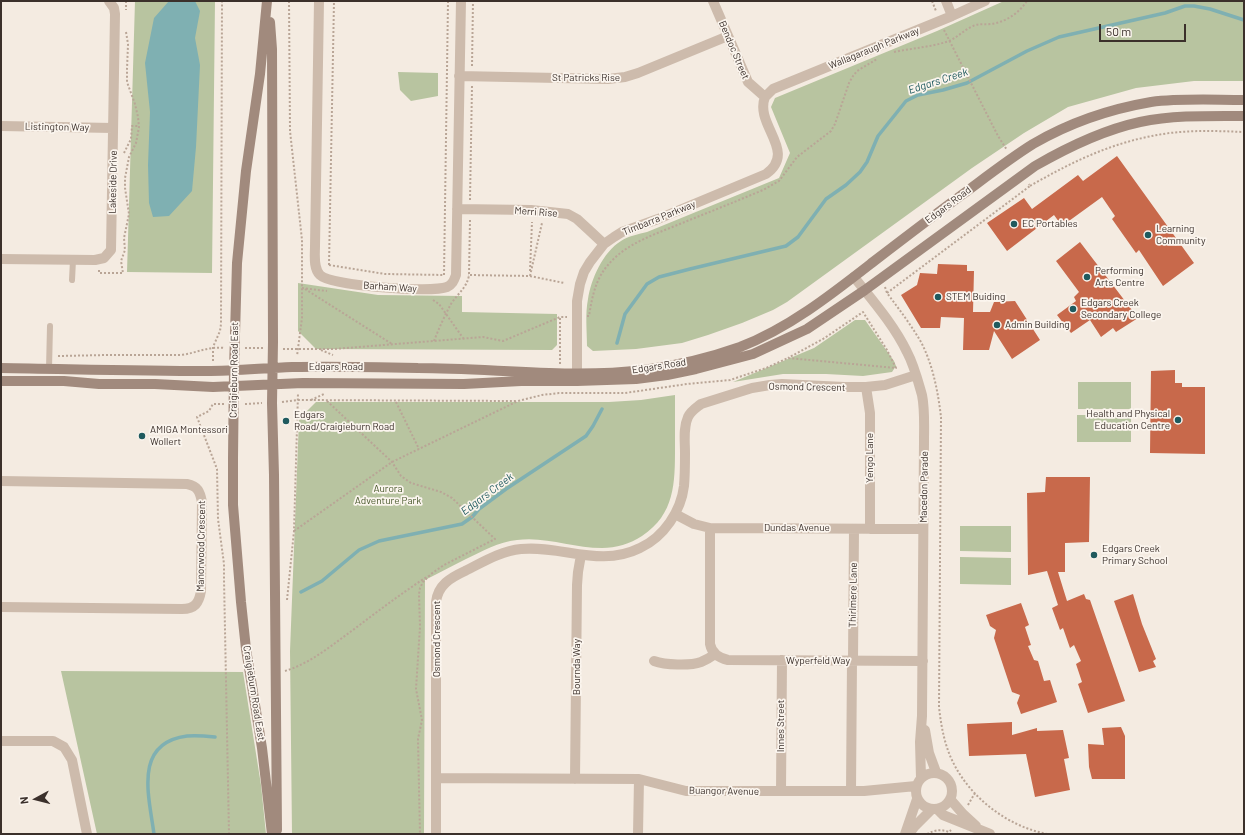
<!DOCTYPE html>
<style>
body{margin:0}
#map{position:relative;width:1245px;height:835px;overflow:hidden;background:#f4ebe1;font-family:Barlow,sans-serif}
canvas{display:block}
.frame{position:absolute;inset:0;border:2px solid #3b302b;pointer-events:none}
.north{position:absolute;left:16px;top:779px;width:40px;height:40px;-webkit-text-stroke:3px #fbf5ee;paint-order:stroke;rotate:263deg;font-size:11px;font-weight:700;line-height:16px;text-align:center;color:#3b302b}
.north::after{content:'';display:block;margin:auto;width:14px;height:18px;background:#3b302b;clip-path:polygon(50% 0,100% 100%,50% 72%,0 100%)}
.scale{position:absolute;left:1099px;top:24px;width:87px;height:18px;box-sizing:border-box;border:2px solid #3b302b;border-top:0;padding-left:5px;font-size:12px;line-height:14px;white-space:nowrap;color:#3b302b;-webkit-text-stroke:3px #fbf5ee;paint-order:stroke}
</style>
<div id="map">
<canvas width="1245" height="835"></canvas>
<div class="frame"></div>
<div class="north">N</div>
<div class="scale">50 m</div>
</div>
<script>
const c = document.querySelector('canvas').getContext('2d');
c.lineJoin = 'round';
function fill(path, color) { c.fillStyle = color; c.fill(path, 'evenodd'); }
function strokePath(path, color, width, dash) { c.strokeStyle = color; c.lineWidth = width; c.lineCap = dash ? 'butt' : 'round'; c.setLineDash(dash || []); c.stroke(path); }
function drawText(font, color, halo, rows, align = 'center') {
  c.font = font + ' Barlow,sans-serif'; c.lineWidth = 3.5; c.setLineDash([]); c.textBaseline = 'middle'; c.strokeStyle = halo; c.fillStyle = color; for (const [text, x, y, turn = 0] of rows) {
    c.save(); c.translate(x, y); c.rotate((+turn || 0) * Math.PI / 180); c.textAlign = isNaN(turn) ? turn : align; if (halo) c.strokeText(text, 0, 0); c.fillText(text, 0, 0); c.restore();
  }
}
const green = new Path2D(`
 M135,1H215L212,273L127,272Z
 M1004,1H1244V81H1194L1136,88L1068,107L1024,133L972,168L787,302L773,310L742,323L708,335L682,343L636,349L593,351L587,346C587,331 585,314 588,299C591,279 603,252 621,241C628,236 639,234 647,232L779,178L790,153L771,107L775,98L937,31Z
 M398,72L438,73V96L411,101L400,90Z
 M298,283L378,295L462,296V312L557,314V345L552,350L316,349L298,331Z
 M855,320H865L894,361L896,366L892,372L863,376L826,374H783L733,382L814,348Z
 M1078,382H1131V409H1078Z
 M675,395C675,413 675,430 675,447C675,483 675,514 642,536C630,544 616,548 602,548C573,548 545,536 517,540C498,542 483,551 466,559C452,566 439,573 425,580L424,834H292L290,651L299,419L316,402H609L641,400Z
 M1077,415H1131V442H1077Z
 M960,526H1011V552L960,551Z
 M960,557L1011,558V585L960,584Z
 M61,671L243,672L261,785L266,834H97Z`);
const water = new Path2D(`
 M169,1H195L200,11L195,38L200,65L196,147L192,191L169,216L153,217L149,203L148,165L150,112L145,63L154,18Z`);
const stream = new Path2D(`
 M617,343L625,314L647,284L659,277L690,269L786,246L798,237L826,199L846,185L860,172L867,162L878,136L906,101L918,95L943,90L967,83L1027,51L1059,37L1165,13L1185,6H1194L1210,9L1244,20
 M301,592L322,581L359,550L379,541L462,524L472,517L479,509L506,489L586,436L593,426L602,409
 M154,834C149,796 133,743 187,736C196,735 206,736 215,737`);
const building = new Path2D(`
 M1117,156L1194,263L1163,286L1139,250L1136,253L1112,219L1115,216L1102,197L1062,226L1054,215L1007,251L987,223L1024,198L1032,209L1078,175L1083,181Z
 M1080,242L1138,318L1116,332L1113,328L1101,337L1090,320L1071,333L1057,315L1076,301L1074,297L1079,292L1056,261Z
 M938,264L967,265V271H974L973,312H990L994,302L1015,301L1040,340L1012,359L994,331L989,350H963L964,318L941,317L940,328H921L901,295L917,285L920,273L937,274Z
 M1175,370V383H1182V387H1205V454L1150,453L1151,371Z
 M1046,477H1090L1089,542L1065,543V572H1058L1067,601L1084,594L1086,599L1090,600L1125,701L1088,713L1078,684L1082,682L1076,664L1081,661L1074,645L1070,648L1063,628L1060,630L1052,608L1058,605L1047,571L1028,575L1027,493L1045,492Z
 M1133,594L1142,624L1156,659L1153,661L1156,667L1139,672L1114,601Z
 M1021,603L1029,625L1025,627L1031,645L1028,646L1034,660L1038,661L1044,681L1050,680L1057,702L1021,714L1017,703L1020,695L1012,692L994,638L996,630L990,626L986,615Z
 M1012,722V735L1037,728V731L1063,730L1069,758L1064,759L1070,790L1035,797L1026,754L969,756L967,724Z
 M1121,727L1125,736V779H1092L1089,767L1088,744L1104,745L1102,728Z`);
const path = new Path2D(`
 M126,1V10
 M289,1L290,131L302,240V318L297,356
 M932,1L936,11
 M944,30L998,136L1007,150
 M894,52C913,48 932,47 949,41C958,37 964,30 973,26C979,23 985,25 991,24C1006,22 1019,13 1027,1
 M472,66L473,1
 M124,153L131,139L132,126H139
 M1030,186C1075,160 1117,140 1170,133C1195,130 1220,131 1244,132
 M470,200L472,86
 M470,220L469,275L530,276L564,283
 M329,265L334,1
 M329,265L385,274L444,275
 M99,270V273H123L121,261L125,250L124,238L129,214L125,188V178L129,157L136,143L139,127L138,117L135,104L127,82V69L128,44L126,32
 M530,271L532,222
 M444,275L448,1
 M530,276L542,223
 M885,287L887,293C899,309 911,325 921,342C933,365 938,392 941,417L939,707C941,725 944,742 951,758C968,796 1006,826 1047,834
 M302,288L327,291
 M305,289L392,344
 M887,293L1030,186L1029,184
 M433,300L439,304L463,338
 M587,316H589C592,298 595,280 608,265C627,242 659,233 687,221C712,211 737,201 763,190L779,181L797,157L831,131L835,124L849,83L853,76L857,71L877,59
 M434,341C439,328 445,315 451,304C458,293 467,288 469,275H468
 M245,348H263
 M283,349H334L483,337L503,341L560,317H567
 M321,350L333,355
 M58,356L107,355H181C197,353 208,346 225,348
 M213,361V347L220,331L221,324L222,1
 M560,364V317
 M311,400L324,394
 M327,401L392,462L401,476L411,483L441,492L452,498L495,539L444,565L431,574L423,582L420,588L419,594L420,627L416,689L422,720L418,739L420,834
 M282,402L298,400L516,401
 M396,402L419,449
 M224,404H213L209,411L197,417L217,469L218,519L224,564V579L229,834
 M245,404L262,403
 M294,531L392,462L518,401L542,395L559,393H625L687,384L730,380L766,368L788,358L896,368L887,350L863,312L823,339L788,358
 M287,600L294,531L298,393
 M285,671C311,663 332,645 353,630C378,611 402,593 428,576
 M968,805L975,793
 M927,834C935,830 941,829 949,832L951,830`);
const lane = new Path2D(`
 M72,280L73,260
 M49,369L50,326`);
const street = new Path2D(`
 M319,1L315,246C315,255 313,268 320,275C331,286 432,293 447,287C453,284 454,280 456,275L461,1
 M946,1L952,16
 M459,76L608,79L625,77L638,73L728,36
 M765,97L773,89L952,16L985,1
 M1,126L113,128
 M457,209L531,210L568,214L577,219L589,230L604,244
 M1,259L95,260L104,258L111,250L115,14L114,8L109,1
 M854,277C873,301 894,325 907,352C914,365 918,381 922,395C925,410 924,426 924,441L922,716L920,742L921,778
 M577,381V301L580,284L584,272L590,262L604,244L614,237L622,232L658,219L766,174C798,151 754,125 765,97L748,82L713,1
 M866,387L870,413V529
 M1,481L187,484C198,486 200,492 202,502L201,591C199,603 195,609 182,609L1,607
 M675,514L694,524L710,528L923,529
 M710,528V644C712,654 719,658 728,660L923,661
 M654,661C665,665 690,666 701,662C706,660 711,657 715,654
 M853,661L854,529
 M925,730L929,753L936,772
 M1,741H53L64,747L72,760L87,834
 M916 791a18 18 0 1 1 36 0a18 18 0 1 1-36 0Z
 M437,778L639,779L686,791H864L916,786
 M575,779L577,585L578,572L581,555
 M781,791L782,660
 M851,791L852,661
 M950,799L963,814L976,826
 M937,809L943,815L990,834
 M436,834V602C438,585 450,578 465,571C483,562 501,551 521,549C562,545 600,568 640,548C664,537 681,511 684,486C685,475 685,464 685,453C685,441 683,428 688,417C691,411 696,408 701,404L752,388L770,385L782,384L844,387H866L885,385L916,375
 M638,834L639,779
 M905,834L917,799
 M909,834L914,827L932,809`);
const secondary = new Path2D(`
 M267,1L260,74L246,171L237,263L234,370L233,458V505L241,602L246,649L262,748L272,834
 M270,22L272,49L273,342L272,403L274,475L277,830
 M1,368C69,369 138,371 206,371C235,371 264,368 292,367C334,366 376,367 418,368C492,368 570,379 643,370C676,366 709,358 740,347C789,328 832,294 873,262C903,239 933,216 963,194C986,177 1009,159 1033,144C1069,123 1110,109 1151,102C1182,98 1213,100 1244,100
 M1,381H64L99,384H155L213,387L303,383L464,384L521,381H577L636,379L667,375L696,369L753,354L807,329L865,290L1035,166C1068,147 1103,130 1140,122C1174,115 1209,116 1244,116`);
const markers = [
 [1014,224,4,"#1f5a5e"],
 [1148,235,4,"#1f5a5e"],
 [1087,277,4,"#1f5a5e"],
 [938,297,4,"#1f5a5e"],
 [1073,309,4,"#1f5a5e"],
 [997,325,4,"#1f5a5e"],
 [1178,420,4,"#1f5a5e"],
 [286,421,4,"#1f5a5e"],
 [142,436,4,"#1f5a5e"],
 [1094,555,4,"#1f5a5e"]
];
const streetNames = [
 ["Wallagaraugh Parkway",874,48,-22],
 ["Bendoc Street",734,50,67],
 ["St Patricks Rise",586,78],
 ["Listington Way",57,127,1],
 ["Lakeside Drive",113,182,-89],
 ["Edgars Road",948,205,-37],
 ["Merri Rise",536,212,4],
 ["Timbarra Parkway",659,218,-22],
 ["Barham Way",390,287,4],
 ["Edgars Road",659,366,-9],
 ["Edgars Road",336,367],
 ["Craigieburn Road East",234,370,-89],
 ["Osmond Crescent",807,387,1],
 ["Yengo Lane",870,458,-90],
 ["Macedon Parade",924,487,-89],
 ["Dundas Avenue",797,528],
 ["Manorwood Crescent",201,546,-89],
 ["Thirlmere Lane",853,595,-89],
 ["Osmond Crescent",437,639,-90],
 ["Wyperfeld Way",818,661],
 ["Bournda Way",577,667,-90],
 ["Craigieburn Road East",254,693,81],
 ["Innes Street",781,726,-90],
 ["Buangor Avenue",724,791,1]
];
const poiNames = [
 ["EC Portables",1022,224],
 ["Learning",1156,229],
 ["Community",1156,241],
 ["Performing",1095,271],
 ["Arts Centre",1095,283],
 ["STEM Buiding",946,297],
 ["Edgars Creek",1081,303],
 ["Secondary College",1081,315],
 ["Admin Building",1005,325],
 ["Health and Physical",1170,414,"right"],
 ["Education Centre",1170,426,"right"],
 ["Edgars",294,415],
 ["Road/Craigieburn Road",294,427],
 ["AMIGA Montessori",150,430],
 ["Wollert",150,442],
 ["Edgars Creek",1102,549],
 ["Primary School",1102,561]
];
const parkNames = [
 ["Aurora",388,489],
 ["Adventure Park",388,501]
];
const waterNames = [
 ["Edgars Creek",938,81,-18],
 ["Edgars Creek",487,494,-37]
];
fill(green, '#b8c4a0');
fill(water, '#7fb0b2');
strokePath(stream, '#7fb0b2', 3.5);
fill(building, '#c8694b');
strokePath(path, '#b9a596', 2, [2, 2]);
strokePath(lane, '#cdbbac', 6);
strokePath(street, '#cdbbac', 10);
strokePath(secondary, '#a18a7d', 10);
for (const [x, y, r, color] of markers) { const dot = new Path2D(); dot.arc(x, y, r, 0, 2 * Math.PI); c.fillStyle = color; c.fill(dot); strokePath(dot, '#fbf5ee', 1.5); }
drawText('10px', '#3b302b', '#fbf5ee', streetNames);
drawText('10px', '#3b302b', '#fbf5ee', poiNames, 'left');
drawText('10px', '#4a5a2e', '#fbf5ee', parkNames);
drawText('italic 11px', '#1f5a5e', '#fbf5ee', waterNames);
</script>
